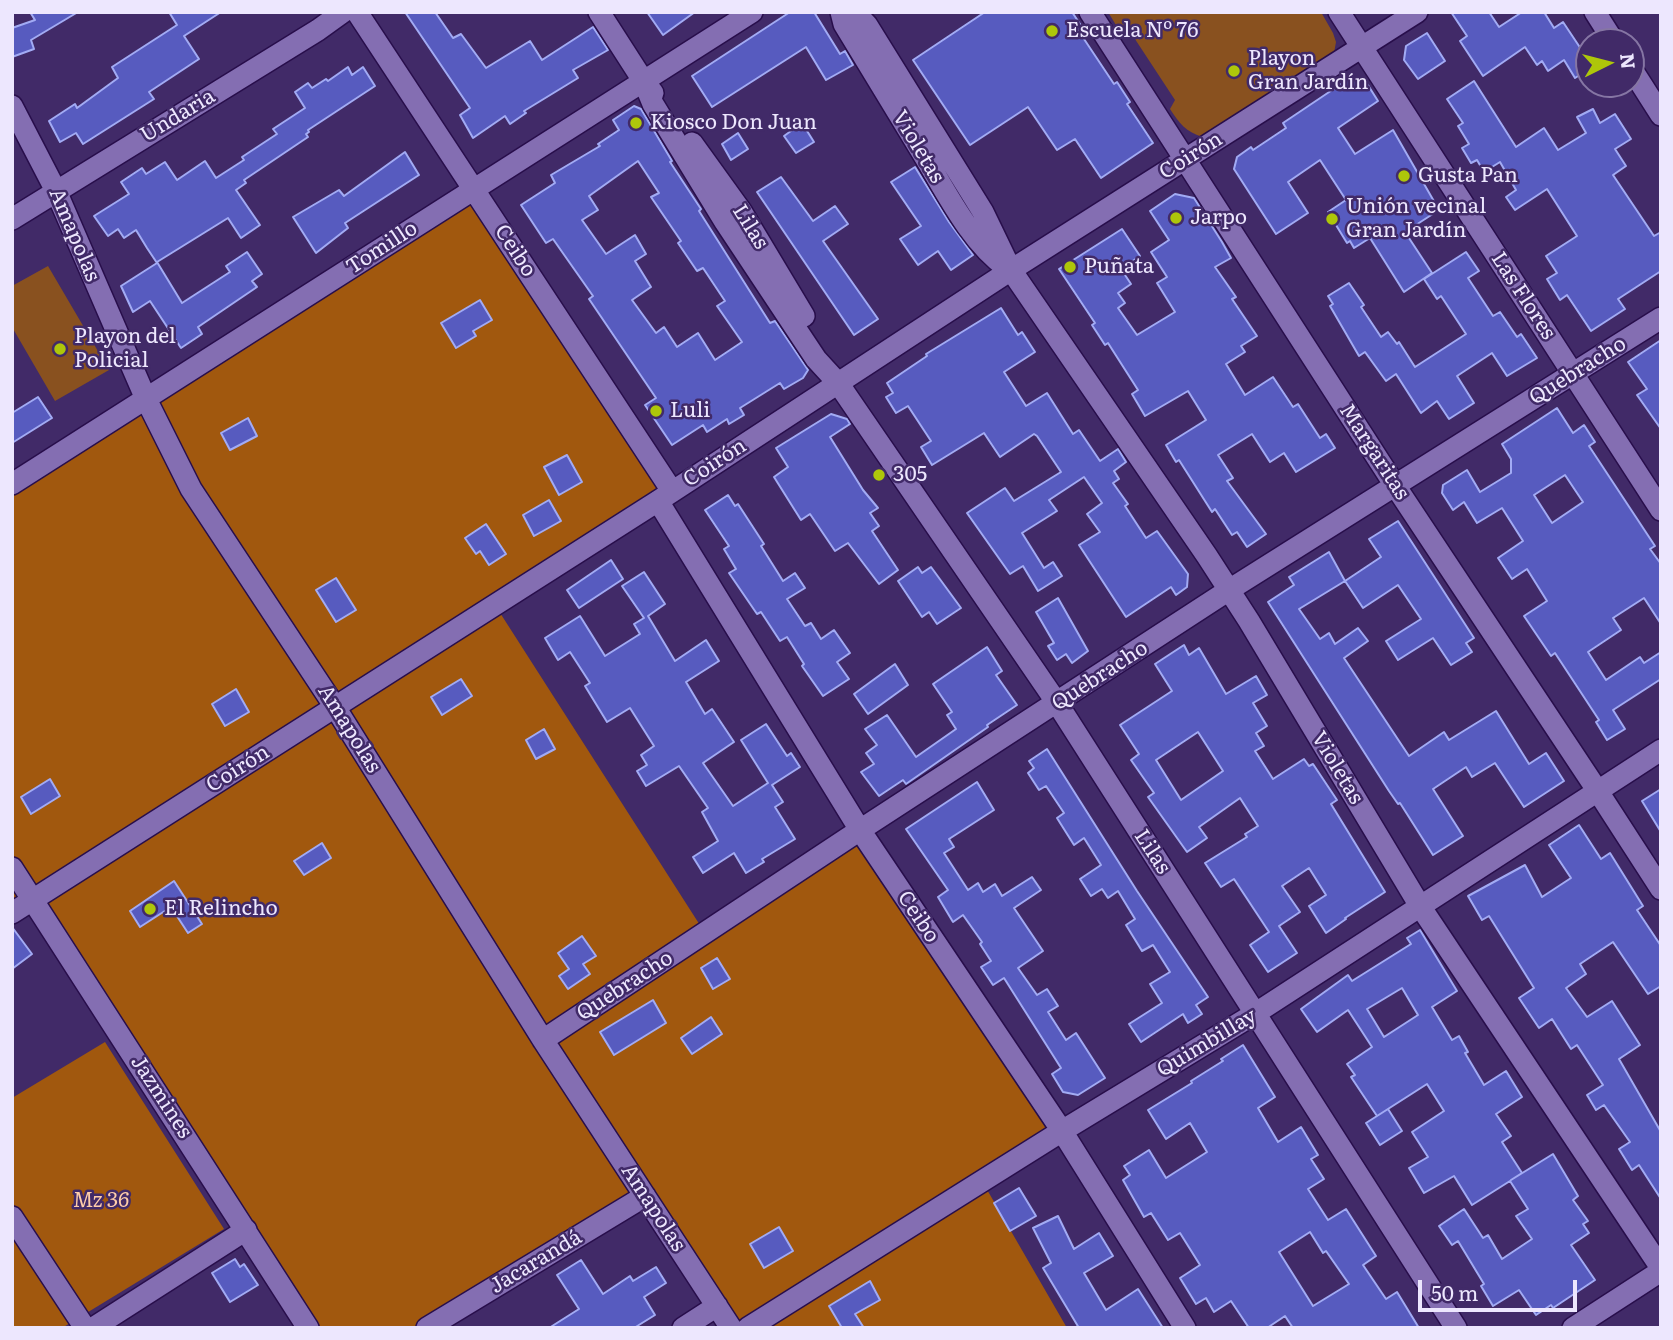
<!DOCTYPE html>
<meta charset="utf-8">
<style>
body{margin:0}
#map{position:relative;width:1673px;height:1340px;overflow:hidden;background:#412a68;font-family:Literata,serif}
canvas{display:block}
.frame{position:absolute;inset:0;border:14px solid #ede7fe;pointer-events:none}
.north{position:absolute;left:1575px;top:28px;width:70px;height:70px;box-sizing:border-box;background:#412a68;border:2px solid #8676a4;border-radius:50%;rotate:84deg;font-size:19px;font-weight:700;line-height:28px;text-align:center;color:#ede7fe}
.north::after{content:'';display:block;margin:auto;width:24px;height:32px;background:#aec60a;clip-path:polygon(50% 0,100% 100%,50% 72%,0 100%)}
.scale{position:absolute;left:1418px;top:1280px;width:159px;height:32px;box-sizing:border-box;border:4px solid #ede7fe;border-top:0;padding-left:9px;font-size:21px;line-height:24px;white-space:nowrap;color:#ede7fe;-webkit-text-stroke:5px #412a68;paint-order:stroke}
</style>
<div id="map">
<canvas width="1673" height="1340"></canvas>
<div class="frame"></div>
<div class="north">N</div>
<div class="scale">50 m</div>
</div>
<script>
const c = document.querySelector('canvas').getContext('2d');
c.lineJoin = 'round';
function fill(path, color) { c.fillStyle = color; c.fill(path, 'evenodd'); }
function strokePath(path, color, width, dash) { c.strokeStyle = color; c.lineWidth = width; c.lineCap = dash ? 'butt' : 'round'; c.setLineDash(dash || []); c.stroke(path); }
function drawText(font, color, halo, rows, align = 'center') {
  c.font = font + ' Literata,serif'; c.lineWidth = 5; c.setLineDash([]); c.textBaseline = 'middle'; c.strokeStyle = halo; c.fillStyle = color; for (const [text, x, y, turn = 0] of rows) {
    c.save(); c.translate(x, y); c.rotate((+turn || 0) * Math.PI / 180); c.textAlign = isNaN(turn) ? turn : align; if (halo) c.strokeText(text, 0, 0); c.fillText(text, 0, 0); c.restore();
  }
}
const green = new Path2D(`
 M1108,12H1321L1333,33L1336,42L1334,53L1203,137C1186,132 1179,123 1170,109L1175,100L1131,33L1119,30Z
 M48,266L109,370L55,401L12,327V286Z`);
const forest = new Path2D(`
 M475,190L672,491L495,605L705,933L860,830L1062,1131L982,1181L1067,1328H731L645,1196L427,1328H308L33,900L12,913V484Z
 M105,1042L224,1229L62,1328H12V1098Z`);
const building = new Path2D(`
 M30,12H78L31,40L34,49L12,57V28L35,20Z
 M169,12H221L184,36L199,59L149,92L154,99L83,144L76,133L60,142L49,121L75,104L77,108L118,78L112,67L177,25Z
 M405,12H435L453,38L461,34L486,68L530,41L542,60L593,27L608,50L573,70L578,78L524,111L526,113L510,124L505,116L473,138L460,115L470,108Z
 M647,12H695L663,35Z
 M790,12H814L840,54L845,51L853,65L826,80L806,47L712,107L692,76Z
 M985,12H1072L1082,27L1078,30L1114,84L1117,82L1130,102L1127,104L1153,143L1101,178L1075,139L1057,150L1028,107L970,145L913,60Z
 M1451,12H1489L1499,27L1522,12H1544L1554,28L1563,22L1581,49L1579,50L1589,69L1575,78L1564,60L1548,71L1542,61L1537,65L1525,47L1483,76L1460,41L1467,36Z
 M1427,33L1445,61L1418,79L1404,60L1406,46Z
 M348,67L352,75L363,67L375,86L308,130L309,132L306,134L308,137L244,180L246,183L236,190L260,225L241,238L228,218L157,262L182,303L230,272L226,266L247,252L262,274L252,281L257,287L198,327L202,334L181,348L150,301L133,312L121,286L157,263L147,248L136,230L124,238L118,229L108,236L94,216L129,194L121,182L142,168L146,174L165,162L177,180L205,161L216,178L244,160L242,157L277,134L273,129L305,108L295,92L308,83L312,88L326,79L328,81Z
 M1350,78L1366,82L1378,101L1338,128L1355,154L1393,130L1439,210L1405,232L1432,273L1404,292L1370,238L1354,248L1350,241L1347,243L1328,212L1346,200L1320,160L1288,182L1308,213L1276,234L1234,169L1237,157L1251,147L1253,150L1286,128L1283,123Z
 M1474,81L1516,147L1544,128L1558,150L1586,133L1577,117L1593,109L1600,123L1615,114L1631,139L1615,149L1626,166L1613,175L1654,236L1661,232V271L1618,299L1625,309L1591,331L1567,295L1560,300L1547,279L1557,273L1546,256L1577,236L1547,189L1515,210L1506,197L1516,190L1500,162L1484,172L1477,160L1471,163L1462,148L1469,144L1458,126L1463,123L1447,99Z
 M634,106L641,109L672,161L670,162L701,209L699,211L770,323L775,321L808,370L803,378L784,389L780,383L740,408L744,415L729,424L727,419L707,432L703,425L672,445L645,405L656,398L589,299L593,296L553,239L546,243L521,205L555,183L551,175L600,146L598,144L619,130L613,120ZM638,161L659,193L651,197L681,241L678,243L697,271L703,268L725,301L717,306L742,342L715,360L698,333L677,347L664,327L656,333L632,300L651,287L635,261L646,254L635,235L606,254L582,220L598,210L589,196Z
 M802,123L814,142L796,153L784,136Z
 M738,133L748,149L731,160L722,144Z
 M405,152L419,175L345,223L348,228L316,253L293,217L339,190L344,196Z
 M915,167L949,222L973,255L951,270L938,251L918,265L900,239L921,226L891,182Z
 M781,177L813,221L835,206L848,224L823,241L878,319L854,335L757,192Z
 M1175,194L1194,198L1222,242L1231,258L1215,267L1236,297L1232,299L1257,336L1241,346L1245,352L1226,364L1245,395L1273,377L1293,407L1298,404L1320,438L1326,434L1335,448L1296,472L1284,453L1270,462L1252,434L1218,455L1233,478L1227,481L1266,534L1247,547L1237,532L1232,535L1215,509L1212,512L1179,460L1176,462L1166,445L1206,420L1188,391L1145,416L1132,394L1138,390L1108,343L1105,345L1092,325L1095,323L1059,269L1122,229L1140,256L1121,269L1131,284L1118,293L1125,303L1118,308L1137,335L1175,312L1157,283L1167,277L1151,252L1169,240L1150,211Z
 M1466,252L1479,271L1468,278L1493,316L1500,312L1517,337L1521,334L1537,358L1507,376L1492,353L1457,376L1474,403L1449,419L1437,401L1421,413L1396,374L1386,381L1365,352L1359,356L1330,306L1333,304L1328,296L1349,283L1364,305L1361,307L1381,337L1388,332L1397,344L1399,342L1415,367L1466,334L1441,296L1437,299L1424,279Z
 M480,300L492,320L473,331L476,336L456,348L441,323Z
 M1001,308L1018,335L1022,332L1035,352L1004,372L1026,406L1047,393L1073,434L1079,430L1100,461L1118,449L1126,462L1114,471L1119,479L1113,483L1128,504L1125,506L1146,538L1157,531L1188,574L1187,587L1176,595L1171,587L1126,617L1079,545L1100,532L1087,514L1102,503L1084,477L1049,500L1057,511L1022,533L1044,568L1053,562L1062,576L1038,591L1023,566L1010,574L967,513L1005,488L1014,501L1061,472L1037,436L1034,434L1000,457L984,433L932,465L921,447L931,441L908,406L896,413L886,397L893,393L887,383L927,356L926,354Z
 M1661,340V429L1637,395L1647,389L1628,362Z
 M38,397L52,418L12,443V413Z
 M1557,408L1573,433L1584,425L1595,442L1589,446L1655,546L1650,549L1661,564V624L1644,598L1613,618L1621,630L1588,652L1606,680L1640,657L1644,663L1661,652V679L1613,710L1625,729L1607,740L1596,722L1599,720L1555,653L1551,656L1524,616L1547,601L1527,569L1512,579L1498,558L1523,541L1502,508L1477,523L1464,502L1453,510L1442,493L1443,485L1467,470L1480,492L1511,473V459L1502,444ZM1565,475L1583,502L1552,523L1534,495Z
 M831,414L847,419L850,424L830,437L863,490L878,508L870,513L879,526L872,531L898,570L879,584L848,543L835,551L810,514L801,520L774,477L788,467L776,448Z
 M248,418L257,436L230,450L221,433Z
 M567,455L582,482L559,495L544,467Z
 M728,495L735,506L738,504L764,544L761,546L783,581L795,573L805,588L787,599L805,626L811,623L821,639L834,630L850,653L837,662L849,679L823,696L802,666L804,664L787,637L780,641L761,612L757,614L729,573L736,569L724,549L729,546L705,510Z
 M549,500L561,521L534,536L523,515Z
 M1398,521L1474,638L1466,643L1472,652L1451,665L1433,638L1398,660L1386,641L1421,619L1398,585L1363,608L1345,581L1381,557L1369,539Z
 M486,524L506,554L489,565L480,551L476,554L465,538Z
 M1329,552L1345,581L1299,609L1320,639L1329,633L1335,644L1358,628L1368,641L1344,658L1409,756L1444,732L1449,740L1496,711L1529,764L1546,753L1564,781L1524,807L1495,763L1472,777L1466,767L1433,789L1463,836L1433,855L1400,803L1398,804L1389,791L1268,602L1294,585L1289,577Z
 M611,560L623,579L579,608L567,590Z
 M918,567L922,573L931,567L961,608L937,624L929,612L922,617L898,581Z
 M644,572L665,604L648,616L675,661L706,640L719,661L686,682L705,714L712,709L734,742L703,763L733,806L768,783L741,740L766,724L787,756L791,753L800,767L772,785L783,802L775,807L795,839L762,859L764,862L746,873L734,853L703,873L693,857L718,841L702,812L708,808L679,766L646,786L637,771L647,765L641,755L654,746L630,708L607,722L585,686L590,683L570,652L558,660L545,638L580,616L605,656L640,634L634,624L644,618L622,586Z
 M336,578L356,610L336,622L316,590Z
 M1058,598L1088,651L1072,663L1066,654L1057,660L1048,646L1054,643L1036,612Z
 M1184,645L1189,655L1199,648L1226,694L1256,676L1267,695L1253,703L1267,726L1256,733L1264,746L1255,751L1273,779L1304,759L1309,766L1313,764L1337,800L1331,804L1385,892L1345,918L1346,919L1326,933L1309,906L1326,895L1309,868L1282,886L1300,912L1279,926L1297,953L1268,972L1250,945L1269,932L1234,879L1221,887L1205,863L1247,837L1245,834L1258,826L1240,798L1199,827L1207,838L1187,852L1148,797L1154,793L1131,760L1139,754L1120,725L1172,691L1155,664ZM1198,732L1223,771L1181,800L1156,760Z
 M987,647L1002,671L996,675L1017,705L987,725L988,727L906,784L903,780L879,796L861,772L874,764L866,753L877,745L865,729L887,715L916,757L956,729L947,715L952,712L933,684Z
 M895,664L908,685L868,714L854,694Z
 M461,679L472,696L442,715L431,697Z
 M236,689L249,712L225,726L212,704Z
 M544,729L555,749L536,759L526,740Z
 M1047,749L1137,891L1208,997L1196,1005L1202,1014L1188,1023L1183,1014L1141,1042L1129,1024L1162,1003L1150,984L1170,972L1153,945L1142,951L1126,925L1135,919L1118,891L1108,898L1102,889L1091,896L1080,879L1101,865L1084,838L1074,845L1057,818L1064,813L1046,786L1039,790L1028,773L1034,768L1029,761Z
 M50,779L60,796L31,814L21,797Z
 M977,782L994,810L949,839L954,847L944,853L968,890L978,883L983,892L995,884L1002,896L1032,877L1041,890L1014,908L1043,951L1018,968L1037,995L1047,989L1058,1006L1048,1012L1066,1040L1076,1033L1105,1078L1078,1095L1063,1092L1052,1074L1061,1068L1004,978L993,985L981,967L991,961L980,944L982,942L963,915L953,922L938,897L948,890L906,829Z
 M1661,789V832L1642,801Z
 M1579,825L1601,859L1610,853L1643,906L1637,910L1661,946V986L1648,994L1613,942L1580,964L1586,974L1566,988L1587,1017L1612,1001L1640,1045L1619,1059L1661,1132V1199L1639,1165L1632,1170L1619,1149L1630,1142L1604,1105L1596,1110L1587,1095L1603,1085L1577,1045L1571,1049L1552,1019L1539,1028L1519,998L1534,988L1489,916L1482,920L1468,896L1525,865L1542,897L1571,878L1549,845Z
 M322,843L331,858L304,875L294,861Z
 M174,881L202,924L188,933L171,907L140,927L130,911Z
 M12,927L32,954L12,969Z
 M1420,930L1457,991L1432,1007L1452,1040L1459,1036L1468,1052L1465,1053L1484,1085L1506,1071L1522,1097L1496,1114L1511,1136L1502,1142L1522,1173L1511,1180L1553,1154L1578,1196L1573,1200L1588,1221L1583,1224L1589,1233L1571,1245L1595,1280L1553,1308L1551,1305L1536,1315L1519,1290L1493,1306L1481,1286L1484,1284L1458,1241L1452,1245L1439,1226L1464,1209L1483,1238L1488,1235L1502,1259L1532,1239L1516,1216L1528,1209L1510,1181L1472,1205L1454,1176L1424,1193L1409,1168L1428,1157L1412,1132L1444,1111L1427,1084L1377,1116L1351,1077L1355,1075L1347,1064L1372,1047L1348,1010L1317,1032L1301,1009L1348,975L1352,981L1411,944L1407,938ZM1402,988L1418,1015L1384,1037L1367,1009Z
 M582,936L596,956L583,964L590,974L568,989L559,976L569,969L558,953Z
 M717,958L730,979L713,989L701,968Z
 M653,1000L666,1023L614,1055L600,1032Z
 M711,1017L722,1034L692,1054L681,1038Z
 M1243,1045L1275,1097L1258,1108L1278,1142L1301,1127L1318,1155L1311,1159L1324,1179L1308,1189L1328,1220L1346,1209L1376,1256L1363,1265L1386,1299L1397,1292L1419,1328H1293L1285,1316L1267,1328H1249L1231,1301L1214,1312L1206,1298L1196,1304L1180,1278L1200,1265L1180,1233L1168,1240L1151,1213L1144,1217L1123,1180L1130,1175L1124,1166L1149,1150L1166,1178L1207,1152L1190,1123L1166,1139L1148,1110L1192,1083L1191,1081L1223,1061L1221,1059ZM1310,1232L1323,1253L1326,1251L1349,1284L1313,1306L1279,1252Z
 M1388,1109L1402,1131L1380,1145L1366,1123Z
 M1019,1188L1036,1216L1010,1231L994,1203Z
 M1058,1216L1074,1249L1099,1233L1113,1256L1084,1273L1106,1310L1138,1289L1163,1328H1079L1043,1268L1051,1263L1033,1228Z
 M779,1227L793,1251L764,1268L750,1244Z
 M235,1259L240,1267L244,1264L258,1285L230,1302L212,1273Z
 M581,1260L603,1294L630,1276L633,1281L656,1267L666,1283L644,1297L655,1315L634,1328H549L579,1309L557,1275Z
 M870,1281L880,1300L855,1314L864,1328H842L829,1306Z`);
const minor = new Path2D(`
 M357,12L672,491
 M599,12L644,82L653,93
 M841,12L844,24C870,67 897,111 923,154C945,190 971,243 1006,267
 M855,12L867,25L983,212L1011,270L1207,556L1249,621L1420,906L1661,1268
 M1090,12L1396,487L1597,790L1661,889
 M1339,12L1661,510
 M1595,12L1614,42
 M1631,68L1661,115
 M644,82L653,104L725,222L816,359L838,383L1057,703L1456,1328
 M12,106L56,191L146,399L191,489L335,707L543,1040L731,1328
 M692,143L741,211L804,316
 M12,219L318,30L343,12
 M12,484L752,12
 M658,501L860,830L1062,1131L1185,1328
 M12,868L308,1328
 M12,913L658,501L1011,270L1417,12
 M543,1040L860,830L1229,590L1661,318
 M12,1217L85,1328
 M93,1328L246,1230
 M427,1328L645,1196
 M683,1328L717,1306
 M748,1328L1062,1131L1256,1013L1661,750
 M1573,1328L1661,1271`);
const markers = [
 [1052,31,7,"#aec60a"],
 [1234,71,7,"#aec60a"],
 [636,123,7,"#aec60a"],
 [1404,176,7,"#aec60a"],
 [1176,218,7,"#aec60a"],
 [1332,219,7,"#aec60a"],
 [1070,267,7,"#aec60a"],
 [60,349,7,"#aec60a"],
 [656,411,7,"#aec60a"],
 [879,475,7,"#aec60a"],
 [150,909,7,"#aec60a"]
];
const poiNames = [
 ["Escuela Nº 76",1066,31],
 ["Playon",1248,59],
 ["Gran Jardín",1248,83],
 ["Kiosco Don Juan",650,123],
 ["Gusta Pan",1418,176],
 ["Unión vecinal",1346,207],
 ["Gran Jardín",1346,231],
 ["Jarpo",1190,218],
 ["Puñata",1084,267],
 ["Playon del",74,337],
 ["Policial",74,361],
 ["Luli",670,411],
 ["305",893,475],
 ["El Relincho",164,909]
];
const streetNames = [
 ["Undaria",178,116,-31],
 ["Violetas",918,147,59],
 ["Coirón",1191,156,-32],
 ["Lilas",750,227,58],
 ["Amapolas",74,235,67],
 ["Tomillo",382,248,-33],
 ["Ceibo",515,251,57],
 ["Las Flores",1523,296,57],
 ["Quebracho",1578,371,-32],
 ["Margaritas",1374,452,57],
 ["Coirón",715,463,-33],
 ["Quebracho",1100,676,-33],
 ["Amapolas",349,729,58],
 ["Violetas",1337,768,59],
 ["Coirón",238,769,-32],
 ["Lilas",1152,852,57],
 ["Ceibo",918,917,56],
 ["Quebracho",625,986,-33],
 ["Quimbillay",1207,1043,-31],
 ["Jazmines",161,1097,57],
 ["Amapolas",653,1208,57],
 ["Jacarandá",536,1262,-31]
];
const parkNames = [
 ["Mz 36",101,1201]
];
fill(green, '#89511f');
fill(forest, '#a1580e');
fill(building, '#575bbf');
strokePath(building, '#a2abf4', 2);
strokePath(minor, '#280e4b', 24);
strokePath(minor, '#846eb2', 21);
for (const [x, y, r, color] of markers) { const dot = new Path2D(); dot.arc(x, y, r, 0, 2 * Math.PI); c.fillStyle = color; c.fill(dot); strokePath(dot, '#412a68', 2.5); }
drawText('21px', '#ede7fe', '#412a68', poiNames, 'left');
drawText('21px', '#ede7fe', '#412a68', streetNames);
drawText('italic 21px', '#ffceaa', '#412a68', parkNames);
</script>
